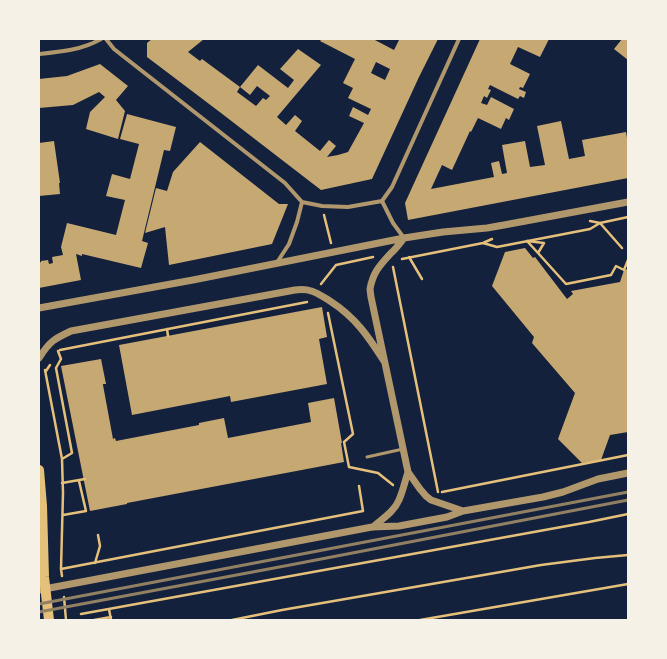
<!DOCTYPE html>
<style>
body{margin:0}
#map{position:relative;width:667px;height:659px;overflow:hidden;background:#14213d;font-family:"Asap Condensed",sans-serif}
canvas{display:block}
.frame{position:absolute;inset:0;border:40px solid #f6f1e7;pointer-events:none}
</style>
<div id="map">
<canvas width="667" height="659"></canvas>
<div class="frame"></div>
</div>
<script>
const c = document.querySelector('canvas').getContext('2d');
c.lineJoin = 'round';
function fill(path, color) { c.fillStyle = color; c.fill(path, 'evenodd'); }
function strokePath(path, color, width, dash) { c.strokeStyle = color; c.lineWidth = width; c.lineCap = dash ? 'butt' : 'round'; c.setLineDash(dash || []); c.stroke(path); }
const building = new Path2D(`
 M152,39H204L188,52L200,61L202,59L240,87L258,65L288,88L294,80L280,69L298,49L321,65L277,117L286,125L295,115L302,121L295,131L320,151L329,140L336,146L327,157L338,155L348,152L364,123L349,116L353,107L368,115L371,109L348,98L353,88L343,83L355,59L320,41L322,39H373L394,50L399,40L397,39H438L419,77L372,179L321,190L221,113L147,57V43ZM376,62L390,69L385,80L371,73ZM257,86L270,96L266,100L263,98L256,106L237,92L240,87L250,95Z
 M480,39H549L540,57L518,47L510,64L530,74L523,88L520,87L519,89L526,92L524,98L520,96L518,99L490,85L488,89L491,90L487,98L484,96L481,103L487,105L491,97L514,109L509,120L506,118L501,129L478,118L471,132L470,131L452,170L442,165L431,189L494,177L491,163L499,161L502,174L507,173L502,145L525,141L530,167L545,165L537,126L561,121L569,159L585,156L582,140L626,132L628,144V178L408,220L405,203Z
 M622,39H628V60L614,49Z
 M100,64L128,86L116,100L125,111L118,139L86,129L90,112L105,97L99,92L73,105L39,108V79L67,76Z
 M127,114L176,127L170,151L164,150L142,241L148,243L141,268L82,254V256L76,254L81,280L39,288V263L41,262V261L48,260L49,264L53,263L52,257L63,255L61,247L67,223L116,235L125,200L106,196L112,174L130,179L139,144L120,139Z
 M54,141L60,183H59L60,194L39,196V143Z
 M200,142L279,204H288L272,244L169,265L165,227L145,233L156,188L167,191L173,172Z
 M525,248L533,258L535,257L567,299L573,294L571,291L620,282L624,270L628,269V432L610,435L601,460L582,463L558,439L575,393L532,343L534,337L492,286L505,252Z
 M322,307L327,337L319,339L327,384L231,402L230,396L132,415L119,345Z
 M101,359L106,384H103V385L113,439L115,438L116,441L199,425V423L224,418L228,438L311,422L308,403L334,398L342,443H341L344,462L127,503V504L90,511L61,366Z`);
const path = new Path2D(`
 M324,215L331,243
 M590,221L600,223L628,217
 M600,223L622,248
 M527,241L544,243L538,253L566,284L611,275L616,266L624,270L628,260
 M527,241L538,253
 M483,243L497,247L590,229L600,223
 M409,257L422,279
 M402,259L483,243L492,239
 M393,267L438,492
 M321,284L336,265L373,257
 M328,313L353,434L344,442L349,467L378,473L393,485
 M167,329L168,336
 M60,350L307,302
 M58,351L61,359L56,368L72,453L62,459
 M45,370L62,459L63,493L61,569L62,576
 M46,371L50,365
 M62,483L85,479
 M442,492L628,455
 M63,515L86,511L79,481
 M95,563L100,546L98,535
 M61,569L363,511L359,486
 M64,597L66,620
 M109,609L111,620
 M81,614L589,522L628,514
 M94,620L111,617
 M232,620L282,610L541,565L595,558L628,555
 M420,620L628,584`);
const service = new Path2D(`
 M367,457L403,449`);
const minor = new Path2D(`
 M106,39L114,49L285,183L302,202L322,206L348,207L382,201
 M39,54C60,52 82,50 101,39
 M382,201L392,187L459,39
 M382,201L393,223L404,238
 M276,264L289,244L297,222L302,202`);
const tertiary = new Path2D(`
 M404,238C400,243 396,249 391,253C380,265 373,272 370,289L371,297L408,472L420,489L426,496L431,500L463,511
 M39,308L193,280L404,238L443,232L487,228L504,225L628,202
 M39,358C50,341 54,339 71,331L295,290C311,288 317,293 330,301C355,317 368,336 384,361
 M373,527C382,519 394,512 399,500C403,491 405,481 408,472
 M39,590L372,527L399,526L447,517L463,511L543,497L563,492L598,479L628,473`);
const primary = new Path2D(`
 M39,470L42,506L44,577L49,620`);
const rail = new Path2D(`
 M39,604L628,492
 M39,612L290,565L628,500`);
fill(building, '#c6a872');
strokePath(path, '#e5c07b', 2.5);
strokePath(service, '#b1986c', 3);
strokePath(minor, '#b1986c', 4);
strokePath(tertiary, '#b1986c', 7);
strokePath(primary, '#e5c07b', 10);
strokePath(rail, '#918062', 3);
</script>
